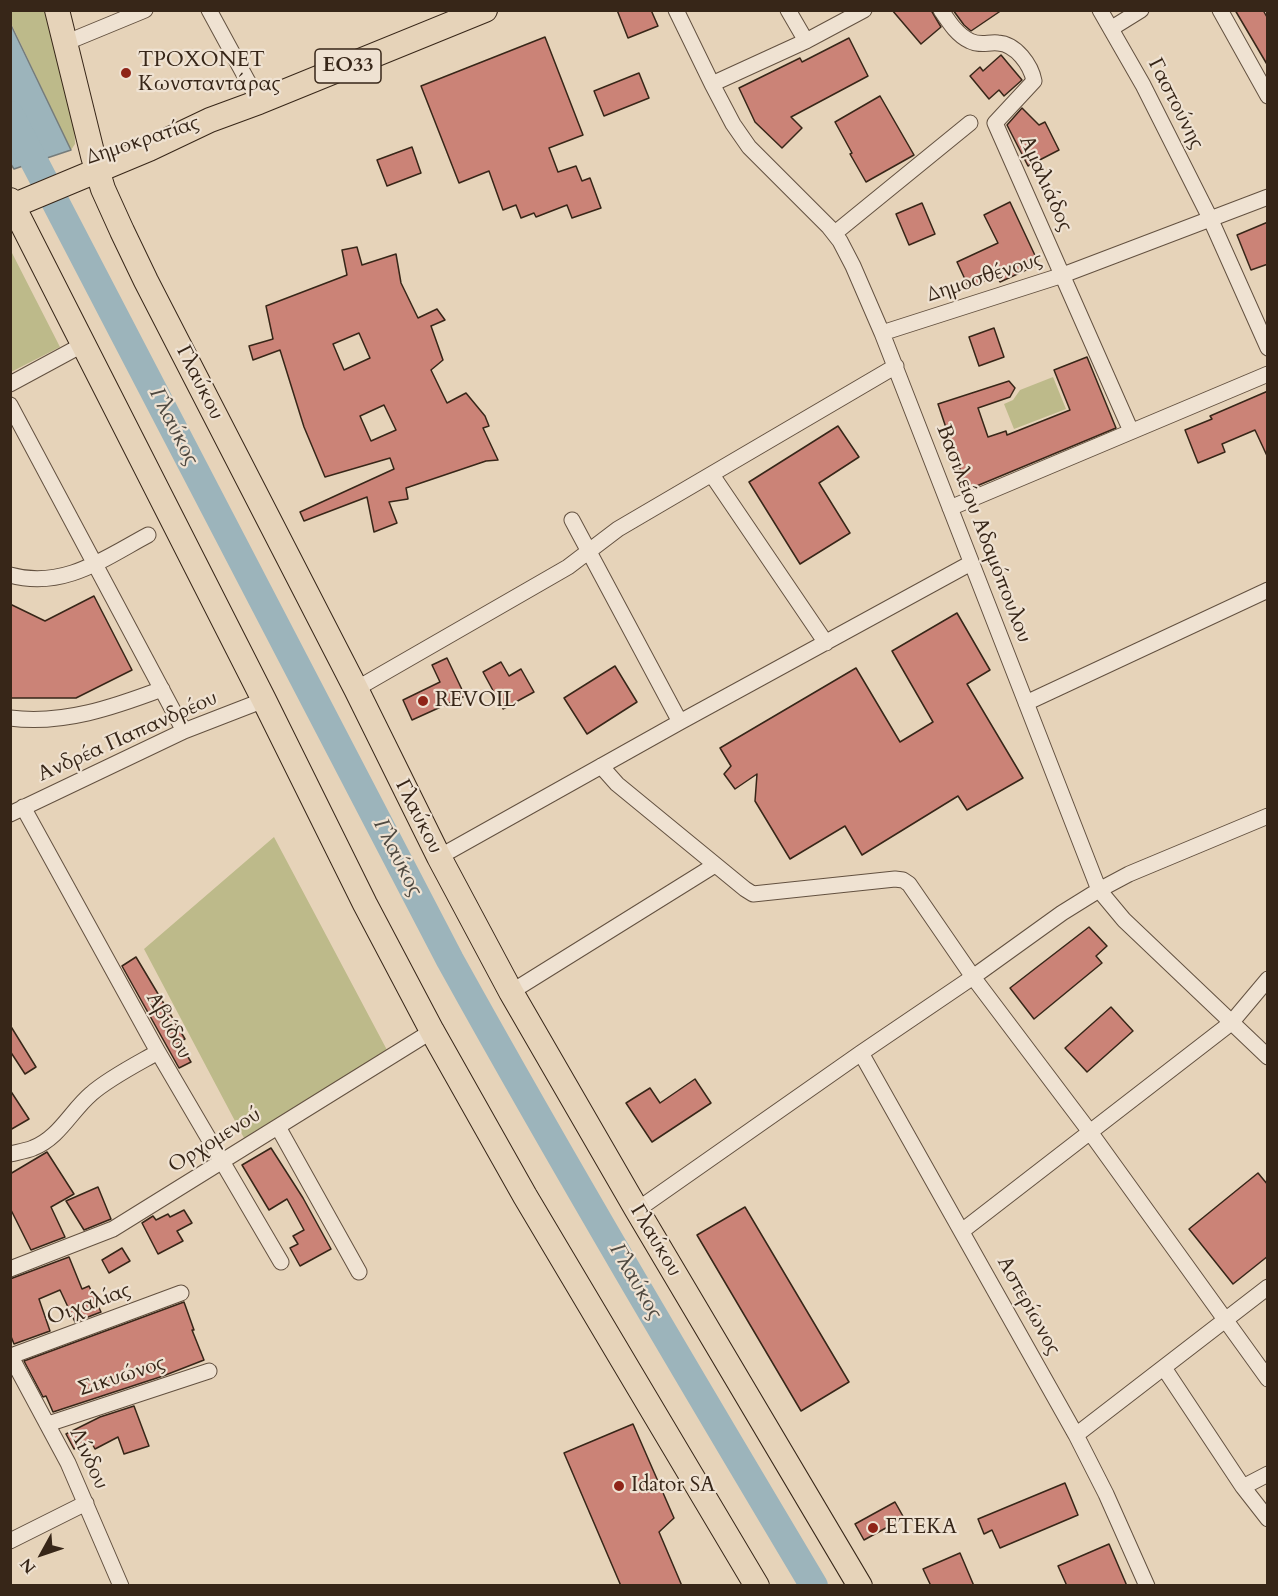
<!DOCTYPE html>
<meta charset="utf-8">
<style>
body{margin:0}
#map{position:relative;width:1278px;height:1596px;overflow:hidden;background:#e6d3b9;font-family:Cardo,serif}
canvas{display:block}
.frame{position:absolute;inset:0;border:12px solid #372618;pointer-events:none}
.north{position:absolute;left:12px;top:1524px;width:60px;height:60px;-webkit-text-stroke:4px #efe2d2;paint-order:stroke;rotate:230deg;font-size:16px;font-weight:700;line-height:24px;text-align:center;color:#372618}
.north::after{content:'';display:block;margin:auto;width:21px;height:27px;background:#372618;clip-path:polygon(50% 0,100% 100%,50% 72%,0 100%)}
</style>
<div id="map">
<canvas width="1278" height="1596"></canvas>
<div class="frame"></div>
<div class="north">N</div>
</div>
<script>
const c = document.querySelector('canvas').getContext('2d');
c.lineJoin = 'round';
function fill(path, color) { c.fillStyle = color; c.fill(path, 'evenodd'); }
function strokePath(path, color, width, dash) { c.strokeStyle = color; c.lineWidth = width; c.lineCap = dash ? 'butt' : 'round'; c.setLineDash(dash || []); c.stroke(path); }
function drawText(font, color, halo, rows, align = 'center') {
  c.font = font + ' Cardo,serif'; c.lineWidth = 4.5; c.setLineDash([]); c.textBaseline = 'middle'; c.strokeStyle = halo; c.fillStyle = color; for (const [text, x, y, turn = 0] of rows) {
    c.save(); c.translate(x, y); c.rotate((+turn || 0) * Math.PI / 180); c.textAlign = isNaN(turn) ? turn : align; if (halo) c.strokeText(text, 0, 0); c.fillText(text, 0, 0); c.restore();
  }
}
const green = new Path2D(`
 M11,11H46L74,120L75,144L71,150L11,23Z
 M12,253L60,347L11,372L10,254Z
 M1053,377L1066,409L1014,429L1004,404L1013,400L1020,390Z
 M274,837L387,1050L244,1138L144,949Z`);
const water = new Path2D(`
 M10,23L71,150L14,169L10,163Z`);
const river = new Path2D(`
 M10,115L450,960C567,1171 690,1378 814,1586`);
const building = new Path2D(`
 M617,10H651L658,26L628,38Z
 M892,10H931L941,27L921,44Z
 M953,10H1002L971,31L964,25Z
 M1235,10H1263L1268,19V66Z
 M545,37L583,135L549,148L558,172L576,166L582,181L590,178L601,208L572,218L567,205L536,217L534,213L521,218L516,205L503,210L489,171L459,183L421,86Z
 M849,38L868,76L791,117L802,128L782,148L755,122L739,88L800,58L802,62Z
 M1001,55L1022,80L1004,96L999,90L989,99L970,76L980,67L983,71Z
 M639,73L649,98L604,116L594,91Z
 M880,96L914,155L866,182L850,154L852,153L835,122Z
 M1022,108L1039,125L1045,122L1059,150L1028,166L1007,125Z
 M412,147L421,173L387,186L377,160Z
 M1010,202L1039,264L1000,282L996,275L969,288L957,262L998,243L984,215Z
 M922,203L935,234L909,245L896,214Z
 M1268,222V264L1251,270L1237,235Z
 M357,247L362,265L396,254L401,283L418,318L437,309L445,320L431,326L443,360L431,370L447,403L466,393L485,416L489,426L483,428L498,460L486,461L406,488L408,499L389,502L397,523L374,532L367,497L304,521L300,512L394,469L390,458L325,477L304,427L280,350L253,360L249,346L273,339L266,306L347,275L342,250ZM359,333L370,358L344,370L333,344ZM384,405L396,430L371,441L360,416Z
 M994,328L1004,357L979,366L969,337Z
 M1087,357L1116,428L967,490L938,404L1009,381L1015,388L1010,397L978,408L988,437L1006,431L1007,435L1070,410L1054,370Z
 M1268,391V458L1255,430L1222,444L1225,452L1198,463L1185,430L1212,419L1210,416Z
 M838,426L859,457L819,483L850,533L800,564L749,482Z
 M94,596L132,670L76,698H10V604L45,621Z
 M957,613L990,670L967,684L1023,778L967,810L958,796L862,855L845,826L790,859L755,801L757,774L735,789L724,774L731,766L720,748L856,668L900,742L933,722L892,651Z
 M447,658L465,696L412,720L403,700L440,682L432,665Z
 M501,662L509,676L521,669L534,692L503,709L483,672Z
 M615,666L637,702L587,734L564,698Z
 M1089,927L1107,946L1096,956L1102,963L1034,1019L1010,988Z
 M136,957L185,1039L179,1042L191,1062L179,1068L122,966Z
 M1111,1007L1133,1031L1087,1072L1065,1048Z
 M10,1025L36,1067L25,1074L10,1051Z
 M695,1079L711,1103L652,1142L626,1103L650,1088L660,1103Z
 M10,1090L29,1119L10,1130Z
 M271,1148L303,1198L331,1249L300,1266L290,1248L298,1244L293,1236L304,1230L287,1199L269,1210L242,1165Z
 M47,1152L74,1194L51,1207L65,1237L31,1250L10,1208V1174Z
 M1258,1173L1268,1185V1256L1233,1284L1189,1229Z
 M98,1187L111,1219L84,1230L66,1201Z
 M745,1207L849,1382L801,1411L697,1235Z
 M184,1210L192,1223L177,1231L183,1241L158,1254L142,1223L153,1216L156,1220L168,1214L170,1217Z
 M122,1248L130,1261L109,1273L102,1260Z
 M69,1257L82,1289L89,1286L101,1312L75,1322L60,1290L39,1299L50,1331L14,1344L10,1334V1279Z
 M184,1302L194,1330H192L204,1360L163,1376L53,1412L46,1396L43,1397L24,1361Z
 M134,1406L149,1446L124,1454L118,1437L95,1449L90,1440L74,1449L66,1434L100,1417Z
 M633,1424L674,1518L659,1532L682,1586H621L564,1453Z
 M1065,1483L1078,1515L1000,1548L992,1530L984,1534L978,1519Z
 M895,1502L904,1518L864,1540L855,1524Z
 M1109,1544L1127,1586H1067L1058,1566Z
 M960,1553L974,1586H931L923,1569Z`);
const street = new Path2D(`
 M209,10L259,102
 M676,10L712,84L733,124L749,147L829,227L840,241L853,266L882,333L1099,890L1124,920L1144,939L1268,1057
 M788,10L806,41
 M941,10C949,22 957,35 970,41C980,46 988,42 998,43C1016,44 1031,65 1034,81L995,123L1131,431
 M1100,10L1143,85L1210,218L1268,348
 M1220,10L1268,96
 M1112,28L1141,10
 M65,43L145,10
 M712,84L806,41L864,10
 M835,233L970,123
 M882,333L1063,275L1268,197
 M10,384L84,344
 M10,405L184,731
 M712,475L826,643
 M950,508L1268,374
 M572,520L680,722
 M10,575C63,590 105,558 148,535
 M356,689L568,567L618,529L896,366
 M1026,703L1268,590
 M10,718C63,725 114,707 162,689
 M601,766L617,784L745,889L753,894L895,879L903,880L909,884L973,977L1090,1132L1268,1379
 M23,807L158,1052L281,1262
 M10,814L184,731L264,700
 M439,857L680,722L971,563
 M511,992L715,865
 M861,1053L1076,1435L1106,1494L1147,1586
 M278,1127L359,1272
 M10,1154C18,1152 26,1151 33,1148C59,1138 71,1111 91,1094C109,1078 137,1064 158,1052
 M637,1210L861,1053L973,977L1062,913L1099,890L1129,874L1268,816
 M962,1231L1231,1023L1268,979
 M10,1269L113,1229L432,1031
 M10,1355L68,1463L121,1586
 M11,1356L181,1293
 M1164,1368L1243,1487L1268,1474
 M48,1424L209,1371
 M1076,1435L1268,1287
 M1243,1487L1268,1519
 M10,1541L86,1503`);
const primary = new Path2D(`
 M57,10L93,156L103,189L122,231L146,281L356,689L439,857L511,992L637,1210L860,1586
 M10,200L264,700L365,904L432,1031L525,1196L757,1586
 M10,207L149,149L210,120L259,102L485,10`);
const markers = [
 [126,73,6,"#8f2418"],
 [423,701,6,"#8f2418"],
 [619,1486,6,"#8f2418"],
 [873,1528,6,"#8f2418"]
];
const shields = [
 [348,66,66]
];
const shieldNames = [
 ["ΕΟ33",348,66]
];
const poiNames = [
 ["ΤΡΟΧΟΝΕΤ",138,61],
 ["Κωνσταντάρας",138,85],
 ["REVOIL",435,701],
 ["Idator SA",631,1486],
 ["ΕΤΕΚΑ",885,1528]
];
const streetNames = [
 ["Γαστούνης",1175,104,63],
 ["Δημοκρατίας",143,141,-18],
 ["Αμαλιάδος",1045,184,66],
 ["Δημοσθένους",985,278,-18],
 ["Γλαύκου",199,383,63],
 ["Βασιλείου Αδαμόπουλου",983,534,69],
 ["Ανδρέα Παπανδρέου",128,737,-24],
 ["Γλαύκου",418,817,63],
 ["Αβύδου",168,1026,61],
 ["Ορχομενού",215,1141,-32],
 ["Γλαύκου",655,1241,59],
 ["Οιχαλίας",89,1305,-20],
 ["Αστερίωνος",1028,1306,61],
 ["Σικυώνος",122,1377,-18],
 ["Λίνδου",88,1459,65]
];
const waterNames = [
 ["Γλαύκος",173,427,63],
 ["Γλαύκος",397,858,63],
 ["Γλαύκος",635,1282,60]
];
fill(green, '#bdba8a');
fill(water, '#9cb4bb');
strokePath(water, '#747b7a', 1.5);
strokePath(river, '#9cb4bb', 28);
fill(building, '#cb8377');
strokePath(building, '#372618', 1.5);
strokePath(street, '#635140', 17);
strokePath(primary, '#372618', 26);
strokePath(street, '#efe2d2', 15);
strokePath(primary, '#e6d3b9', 24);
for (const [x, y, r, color] of markers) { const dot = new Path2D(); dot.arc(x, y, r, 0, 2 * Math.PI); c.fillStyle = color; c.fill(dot); strokePath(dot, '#efe2d2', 2); }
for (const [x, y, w] of shields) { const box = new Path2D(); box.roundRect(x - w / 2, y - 17, w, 34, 4.5); c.fillStyle = '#efe2d2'; c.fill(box); strokePath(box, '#372618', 1.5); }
drawText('bold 20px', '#372618', null, shieldNames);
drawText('21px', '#372618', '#efe2d2', poiNames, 'left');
drawText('21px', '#372618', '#efe2d2', streetNames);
drawText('italic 22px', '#504a41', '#efe2d2', waterNames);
</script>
